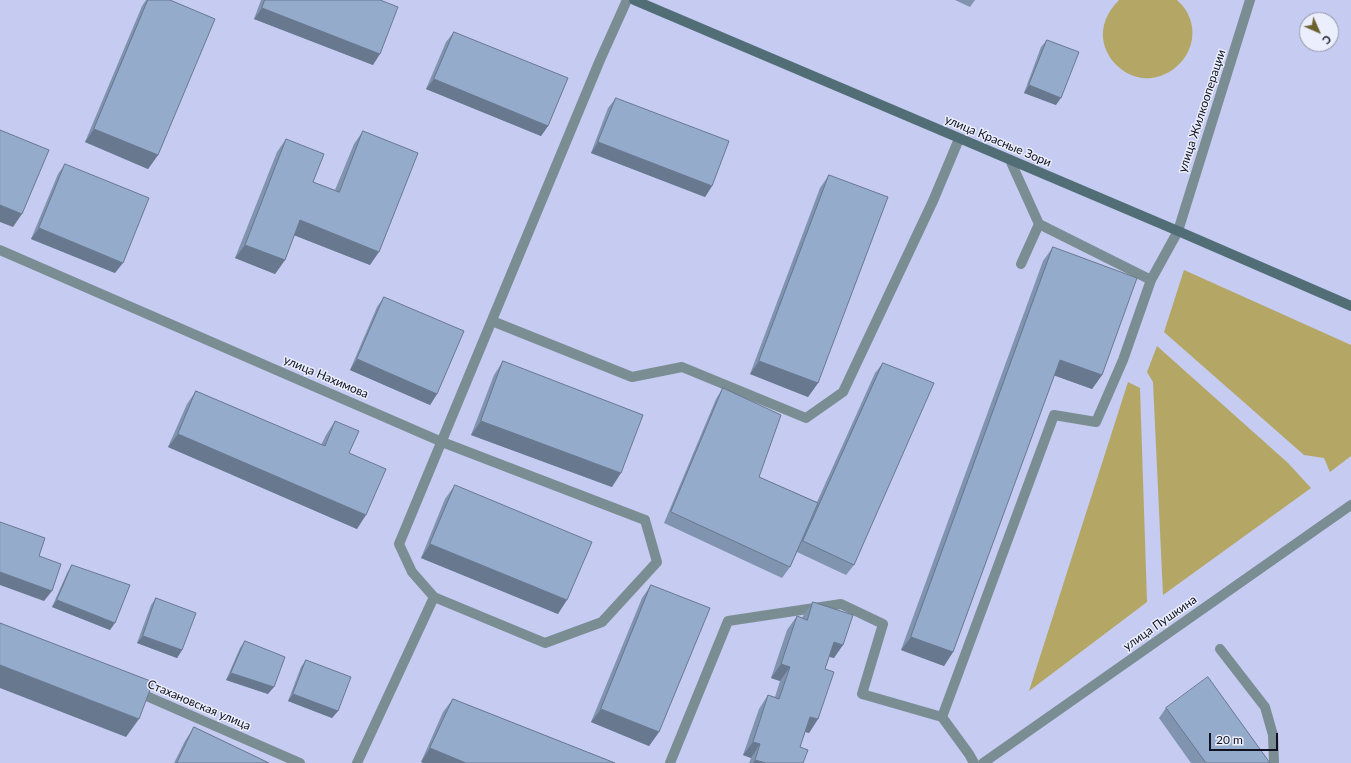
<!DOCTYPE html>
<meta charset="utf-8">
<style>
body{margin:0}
#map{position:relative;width:1351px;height:763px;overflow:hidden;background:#c5cbf1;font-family:Lato,sans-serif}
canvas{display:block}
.north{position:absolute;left:1299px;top:12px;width:40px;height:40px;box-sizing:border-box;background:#ebeefd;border:1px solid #9396a4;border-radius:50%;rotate:135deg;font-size:11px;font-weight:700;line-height:16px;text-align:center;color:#10121f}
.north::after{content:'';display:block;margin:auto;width:14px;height:18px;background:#6d622f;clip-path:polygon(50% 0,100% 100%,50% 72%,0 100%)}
.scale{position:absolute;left:1209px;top:733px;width:69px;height:18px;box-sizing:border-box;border:2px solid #10121f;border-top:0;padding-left:5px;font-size:12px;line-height:14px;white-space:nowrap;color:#10121f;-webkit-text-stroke:3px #ebeefd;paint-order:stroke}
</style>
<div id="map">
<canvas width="1351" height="763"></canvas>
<div class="north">С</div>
<div class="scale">20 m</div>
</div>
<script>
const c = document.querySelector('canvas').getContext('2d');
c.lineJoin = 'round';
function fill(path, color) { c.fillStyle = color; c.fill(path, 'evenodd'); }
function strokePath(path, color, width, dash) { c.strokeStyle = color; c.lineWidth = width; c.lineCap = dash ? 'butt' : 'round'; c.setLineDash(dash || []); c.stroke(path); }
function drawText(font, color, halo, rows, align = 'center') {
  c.font = font + ' Lato,sans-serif'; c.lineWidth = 3; c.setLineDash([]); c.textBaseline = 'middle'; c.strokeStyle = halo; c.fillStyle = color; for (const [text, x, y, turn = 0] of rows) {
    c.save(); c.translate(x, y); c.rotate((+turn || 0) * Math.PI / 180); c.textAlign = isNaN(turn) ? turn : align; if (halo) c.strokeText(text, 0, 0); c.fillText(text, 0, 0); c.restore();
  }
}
const green = new Path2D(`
 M1119,0H1177C1180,3 1183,6 1185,9C1212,50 1160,99 1121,69C1112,62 1107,54 1104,44C1100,27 1107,12 1119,0Z
 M1184,270L1351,345V456L1330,472L1324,458L1304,455L1164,332Z
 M1157,346L1288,463L1311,488L1163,595L1153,382L1147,372Z
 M1128,382L1140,388L1147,602L1029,691Z`);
const service = new Path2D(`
 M627,0L600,60L399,544L412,572L434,597L545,643L602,622L657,562L645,520
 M1010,160L1039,224L1151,280
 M1021,264L1039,224
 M492,321L632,377L682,367L806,418L843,392L933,201L959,139
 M1220,649L1265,707L1273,735L1274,763
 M357,763L434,597
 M670,763L728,621L841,604L883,624L862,694L942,717
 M974,763L969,754L942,717L1054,415L1096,422L1123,360L1151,280L1178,231`);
const minor = new Path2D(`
 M1178,231L1250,0
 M0,250L442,442L645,520
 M135,691L300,763`);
const tertiary = new Path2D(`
 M983,763L1351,505`);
const secondary = new Path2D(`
 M634,0L1178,231L1351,306`);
const wall = new Path2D(`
 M146,0H170L158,155L148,169L85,142L142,6Z
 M261,0H380L373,65L254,19Z
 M955,0H975L970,7Z
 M454,32L548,126L541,136L426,89L446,42Z
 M1047,40L1056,105L1024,93L1041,47Z
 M616,98L712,186L705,197L591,153L608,108Z
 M363,131L370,265L294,235L285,260L275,274L235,258L277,152L286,139L313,182L335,190L354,144Z
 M65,164L115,273L31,239L58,174Z
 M829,175L818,383L808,397L750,374L820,188Z
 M1053,247L1102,375L1092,389L1054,375L953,652L944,666L901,650L1043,261Z
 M384,297L437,394L430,405L350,370L377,307Z
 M503,361L612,487L471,435L494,375Z
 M883,363L854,565L846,575L797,552L790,567L782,578L664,523L716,399L723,388L759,477L817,502L875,373Z
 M196,391L321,445L326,435L335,421L349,453L357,529L168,447L187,404Z
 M455,485L558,614L421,558L445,499Z
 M72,565L110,630L52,607L67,573Z
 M651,585L659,732L649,746L591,722L642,598Z
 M156,598L182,650L177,658L137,643L151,605Z
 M813,602L834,658L829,657L825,669L818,719L809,733L805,732L800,747L803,763H749L751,758L743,755L759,709L768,695L775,697L780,681L771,678L787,630L797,616L802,618L803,616Z
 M245,641L268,694L226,680L240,648Z
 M306,660L338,711L332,718L288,701L301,667Z
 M453,699L615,763H424L421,762L443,712Z
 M1166,708L1270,763H1191L1159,718Z
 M194,727L269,763H174L185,741Z`);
const shadedWall = new Path2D(`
 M262,8L380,54L373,65L254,19Z
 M434,79L548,126L541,136L426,89Z
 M1029,85L1061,98L1056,105L1024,93Z
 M94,129L158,155L148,169L85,142Z
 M598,142L712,186L705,197L591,153Z
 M0,205L22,214L13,227L0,222Z
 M300,220L379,252L370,265L291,234Z
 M39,228L123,263L115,273L31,239Z
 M245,245L285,260L275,274L235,258Z
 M357,359L437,394L430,405L350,370Z
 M1060,360L1102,375L1092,389L1050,374Z
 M759,361L818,383L808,397L750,374Z
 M481,421L621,473L612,487L471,435Z
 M178,434L366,515L357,529L168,447Z
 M430,544L567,600L558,614L421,558Z
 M0,572L52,591L44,601L0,585Z
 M57,600L115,623L110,630L52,607Z
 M143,636L182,650L177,658L137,643Z
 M911,637L953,652L944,666L901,650Z
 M834,642L843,645L834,658L824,655Z
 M781,664L790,667L780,681L771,678Z
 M0,665L139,719L126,737L0,688Z
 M231,673L274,687L268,694L226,680Z
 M293,694L338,711L332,718L288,701Z
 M601,709L659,732L649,746L591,722Z
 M810,717L818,719L809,733L800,730Z
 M753,742L760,744L751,758L743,755Z
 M430,748L466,763H424L421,762Z
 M755,760L766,763H753Z`);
const building = new Path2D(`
 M148,0H170L215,19L158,155L94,129Z
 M265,0H380L398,7L380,54L262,8Z
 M454,32L568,78L548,126L434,79Z
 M1047,40L1079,52L1061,98L1029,85Z
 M616,98L729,141L712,186L598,142Z
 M0,130L49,150L22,214L0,205Z
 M363,131L418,153L379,252L300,220L285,260L245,245L286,139L324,154L313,182L339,192Z
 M65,164L149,198L123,263L39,228Z
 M829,175L888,197L818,383L759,361Z
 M1053,247L1137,278L1102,375L1060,360L953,652L911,637Z
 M384,297L464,331L437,394L357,359Z
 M503,361L643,415L621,473L481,421Z
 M883,363L934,383L854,565L803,541Z
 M723,388L781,415L759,477L818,503L790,567L671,512Z
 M196,391L325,446L335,421L359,431L349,453L386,469L366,515L178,434Z
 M455,485L592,542L567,600L430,544Z
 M0,522L45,538L39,556L61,564L52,591L0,572Z
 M72,565L130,585L115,623L57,600Z
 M651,585L710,608L659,732L601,709Z
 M156,598L196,613L182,650L143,636Z
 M813,602L853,615L843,645L834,642L825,669L834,672L818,719L810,717L800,747L808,750L803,763H766L755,760L760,744L753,742L768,695L779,699L790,667L781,664L797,616L807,620Z
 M0,623L153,682L139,719L0,665Z
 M245,641L285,657L274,687L231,673Z
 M306,660L351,677L338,711L293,694Z
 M1208,677L1270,763H1206L1166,708Z
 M453,699L615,763H466L430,748Z
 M194,727L269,763H177Z`);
const streetNames = [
 ["улица Жилкооперации",1202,111,-72],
 ["улица Красные Зори",998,141,23],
 ["улица Нахимова",326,377,23],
 ["улица Пушкина",1160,623,-35],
 ["Стахановская улица",199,705,23]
];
fill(green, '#b4a664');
strokePath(service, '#7a8d93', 10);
strokePath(minor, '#7a8d93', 10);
strokePath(tertiary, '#7a8d93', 10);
strokePath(secondary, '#516e77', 10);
fill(wall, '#8093af');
fill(shadedWall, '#68788f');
fill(building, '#95abcc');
strokePath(building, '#68788f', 1);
drawText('12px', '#10121f', '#ebeefd', streetNames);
</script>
